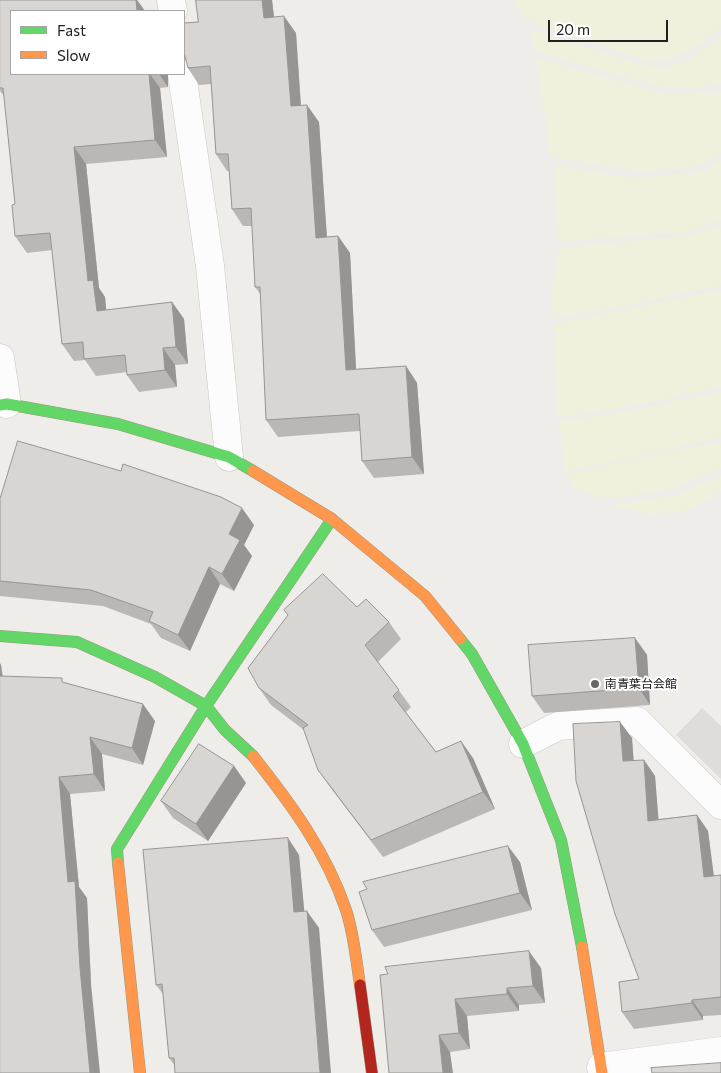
<!DOCTYPE html>
<meta charset="utf-8">
<style>
body{margin:0}
#map{position:relative;width:721px;height:1073px;overflow:hidden;background:#efedea;font-family:Commissioner,sans-serif}
canvas{display:block}
.legend{position:absolute;left:10px;top:10px;width:175px;height:65px;box-sizing:border-box;background:#fff;border:1px solid #a6a6a6;margin:0;padding:6px 9px;list-style:none;font-size:15px;color:#212121}
.legend li{display:flex;align-items:center;gap:10px;height:25px}
.legend b{width:25px;border:1px solid #a6a6a6}
.scale{position:absolute;left:548px;top:20px;width:120px;height:22px;box-sizing:border-box;border:2px solid #212121;border-top:0;padding-left:6px;font-size:15px;line-height:18px;white-space:nowrap;color:#212121;-webkit-text-stroke:4px #fff;paint-order:stroke}
</style>
<div id="map">
<canvas width="721" height="1073"></canvas>
<ul class="legend">
<li><b style="height:6px;background:#63d668"></b>Fast</li>
<li><b style="height:6px;background:#ff974d"></b>Slow</li>
</ul>
<div class="scale">20 m</div>
</div>
<script>
const c = document.querySelector('canvas').getContext('2d');
c.lineJoin = 'round';
function fill(path, color) { c.fillStyle = color; c.fill(path, 'evenodd'); }
function strokePath(path, color, width, dash) { c.strokeStyle = color; c.lineWidth = width; c.lineCap = dash ? 'butt' : 'round'; c.setLineDash(dash || []); c.stroke(path); }
function drawText(font, color, halo, rows, align = 'center') {
  c.font = font + ' Commissioner,"Noto Sans JP",sans-serif'; c.lineWidth = 4; c.setLineDash([]); c.textBaseline = 'middle'; c.strokeStyle = halo; c.fillStyle = color; for (const [text, x, y, turn = 0] of rows) {
    c.save(); c.translate(x, y); c.rotate((+turn || 0) * Math.PI / 180); c.textAlign = isNaN(turn) ? turn : align; if (halo) c.strokeText(text, 0, 0); c.fillText(text, 0, 0); c.restore();
  }
}
const residential = new Path2D(`
 M702,708L721,726V779L676,735Z`);
const farmland = new Path2D(`
 M513,0H721V26L703,43L684,53L667,60L645,61L526,20Z
 M530,29L646,66L666,67L681,63L698,54L721,35V83L693,89L657,86L536,52Z
 M536,58L665,94L721,92V153L705,163L682,169L637,171L551,157Z
 M721,161V220L684,233L559,241L554,165L631,178L692,173L705,170Z
 M721,225V285L596,312L553,318L551,291L560,248L692,235Z
 M721,290V387L633,406L558,417L554,324Z
 M721,392V437L565,472L559,422L608,415Z
 M721,442V468L676,488L621,497H599L575,488L566,475L654,454Z
 M721,475V492L688,510L649,515L612,505L677,495Z`);
const street = new Path2D(`
 M171,0L173,11
 M182,74L210,266L229,457
 M0,358L7,404
 M523,744L558,726L637,721L721,805
 M601,1067L721,1051`);
const fast = new Path2D(`
 M0,405L7,404L118,424L229,457L253,471
 M0,636L77,642L155,677L206,706L225,730L253,756
 M460,639L472,654L523,744L561,840L582,947
 M118,863L117,849L206,706L332,519`);
const slow = new Path2D(`
 M253,471L332,519L425,596L460,639
 M253,756C291,804 326,851 346,910C354,934 356,960 360,985
 M118,863L140,1073
 M582,947L602,1073`);
const jam = new Path2D(`
 M360,985L372,1073`);
const wall = new Path2D(`
 M0,0H137L145,11H11V74H168V87L160,88L167,157L86,164L99,288L105,297L106,310L172,302L184,319L188,364L175,365L177,387L139,392L127,375V372L96,376L85,360L74,361L62,344L52,250L27,253L15,236V204L4,96L0,91Z
 M196,0H272L274,17L296,33L301,106L319,122L327,237L338,236L350,253L356,369L406,366L417,383L424,474L374,478L362,461L360,431L278,437L266,420L261,295L255,287L252,226H243L232,209L229,171H227L216,154L211,84L199,85L188,68L186,59H184V23L198,22Z
 M0,499L254,525L244,545L252,556L234,591L220,584L190,651L161,638L151,624L103,606L0,596Z
 M357,607L389,622L401,639L378,662L411,707L406,712L436,752L473,758L495,809L383,857L330,787L318,770L304,730L271,705L259,688L288,615L284,610Z
 M635,638L647,655L650,705L544,713L532,696Z
 M1,665L3,676L65,683L155,721L143,765L102,754L105,791L70,794L79,887L87,898L91,984L0,1073Z
 M620,722L632,738L633,761L644,760L655,776L658,819L697,815L708,831L714,876L721,875V1015L703,1016V1020L634,1029L622,1012L639,979Z
 M234,766L246,783L208,841L173,818L161,801Z
 M288,838L299,855L304,911L319,928L175,1066L169,1058L163,994L156,985Z
 M520,862L532,910L384,947L372,930Z
 M541,968L545,1003L519,1005V1011L467,1016L470,1049L450,1052L380,975Z`);
const shadedWall = new Path2D(`
 M127,0H137L145,11H135Z
 M262,0H272L276,34L264,18Z
 M284,16L296,33L302,123L291,106Z
 M149,74H150L160,88L167,157L155,140Z
 M159,74H168V87Z
 M307,105L319,122L328,254L316,238Z
 M74,147L86,164L99,288L105,297L108,328L97,311L88,281Z
 M338,236L350,253L357,387L346,370Z
 M172,302L184,319L188,364L176,347Z
 M163,348L175,365L177,387L165,370Z
 M406,366L417,383L424,474L412,457Z
 M242,508L254,525L244,545L252,556L234,591L222,574L229,534Z
 M209,567L220,584L190,651L178,635Z
 M635,638L647,655L650,705L639,688Z
 M0,663L1,665L4,693L0,687Z
 M143,704L155,721L143,765L132,748Z
 M620,722L632,738L635,778L623,761Z
 M90,737L102,754L105,791L94,774Z
 M461,741L473,758L495,809L483,792Z
 M644,760L655,776L660,837L648,821Z
 M234,766L246,783L208,841L196,824Z
 M59,777L70,794L79,887L87,898L91,984L100,1073H90L68,882Z
 M697,815L708,831L716,894L704,877Z
 M288,838L299,855L306,929L294,912Z
 M508,846L520,862L532,910L520,893Z
 M307,911L319,928L331,1073H320Z
 M529,951L541,968L545,1003L533,986Z
 M507,988L519,1005V1011L507,994Z
 M455,999L467,1016L470,1049L459,1033Z
 M692,1000L703,1016V1020L692,1003Z
 M439,1035L450,1052L453,1073H443Z`);
const building = new Path2D(`
 M0,0H136L137,11H11V74H149L155,140L74,147L88,281L93,280L97,311L172,302L176,347L163,348L165,370L127,375L125,355L84,359L83,342L62,344L50,233L15,236L12,205L15,204L3,88H0Z
 M196,0H262L264,18L284,16L291,106L307,105L316,238L338,236L346,370L406,366L412,457L362,461L359,414L266,420L260,287H255L251,208L232,209L228,154H216L210,66L188,68L184,52V23L198,22Z
 M18,441L121,471L123,464L221,497L242,508L229,534L240,540L222,574L209,567L178,635L149,621L153,612L91,590L0,581V499Z
 M323,574L357,607L366,599L389,622L365,645L399,690L393,696L436,752L461,741L483,792L371,840L318,770L303,728L308,725L259,688L248,668L288,615L284,610Z
 M635,638L639,688L532,696L528,645Z
 M0,676L62,678V682L143,704L132,748L90,737L94,774L59,777L68,882L75,881L80,968L90,1073H0Z
 M620,722L623,761L644,760L648,821L697,815L704,877L721,875V997L692,1000V1003L622,1012L619,982L639,979L615,914L576,781L573,724Z
 M199,744L234,766L196,824L161,801Z
 M288,838L294,912L307,911L320,1073H175L174,1058H169L162,984L156,985L143,850Z
 M508,846L520,893L372,930L359,892L367,889L363,882Z
 M529,951L533,986L507,988V994L455,999L459,1033L439,1035L443,1073H389L380,975L388,974L385,967Z
 M721,1063V1073H652L651,1068Z`);
const markers = [
 [595,684,5,"#696867"]
];
const poiNames = [
 ["南青葉台会館",605,684]
];
fill(residential, '#dedddb');
fill(farmland, '#f0f0dc');
strokePath(street, '#c8c7c6', 29);
strokePath(fast, '#9a9a80', 12);
strokePath(slow, '#9a9a80', 12);
strokePath(jam, '#9a9a80', 12);
strokePath(street, '#fdfcfc', 28);
strokePath(fast, '#63d668', 11);
strokePath(slow, '#ff974d', 11);
strokePath(jam, '#b3261e', 11);
fill(wall, '#bab7b5');
fill(shadedWall, '#979593');
fill(building, '#d8d5d2');
strokePath(building, '#979593', 1);
for (const [x, y, r, color] of markers) { const dot = new Path2D(); dot.arc(x, y, r, 0, 2 * Math.PI); c.fillStyle = color; c.fill(dot); strokePath(dot, '#fff', 2); }
drawText('12px', '#212121', '#fff', poiNames, 'left');
</script>
